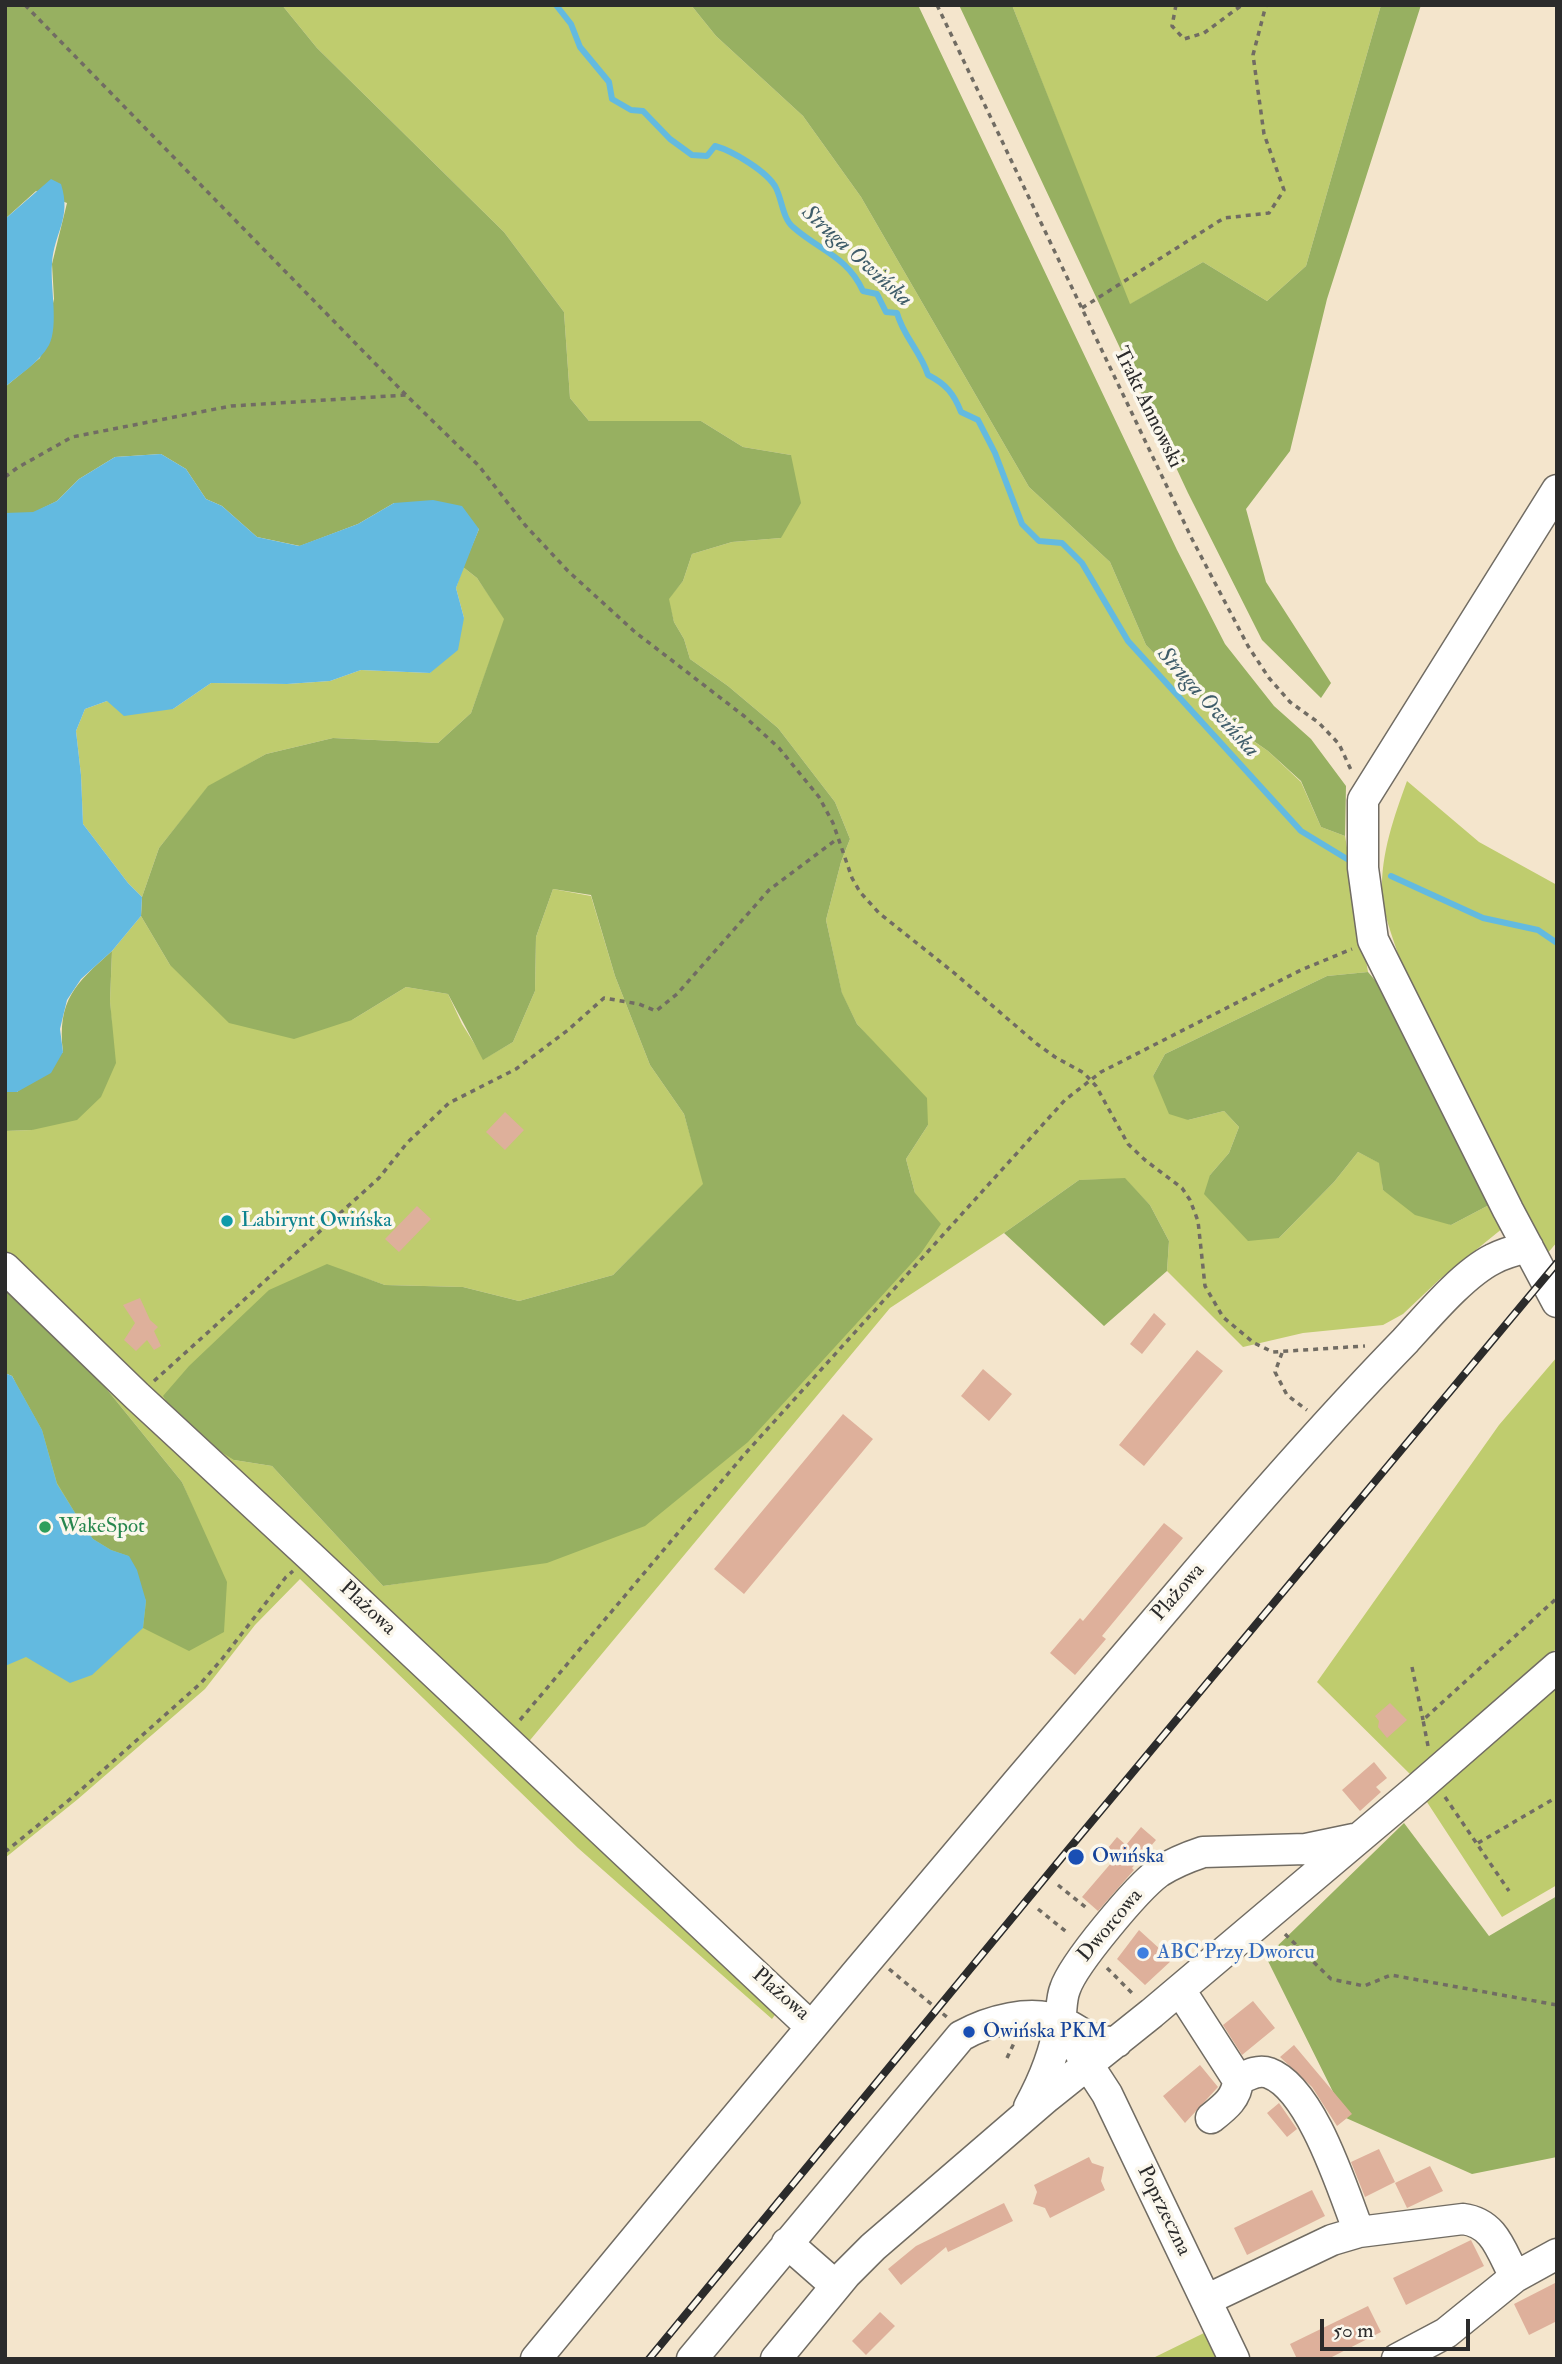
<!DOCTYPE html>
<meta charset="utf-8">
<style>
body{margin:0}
#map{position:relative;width:1562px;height:2364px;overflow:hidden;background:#f4e5cc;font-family:"IM FELL Double Pica",serif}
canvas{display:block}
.frame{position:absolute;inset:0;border:7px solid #2b2b2b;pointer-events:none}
.scale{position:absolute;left:1320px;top:2319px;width:150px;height:32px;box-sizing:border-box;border:4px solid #2b2b2b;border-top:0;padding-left:9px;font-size:21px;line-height:24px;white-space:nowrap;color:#2b2b2b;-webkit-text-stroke:5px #fbf7ec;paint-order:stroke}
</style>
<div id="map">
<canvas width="1562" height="2364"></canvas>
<div class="frame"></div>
<div class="scale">50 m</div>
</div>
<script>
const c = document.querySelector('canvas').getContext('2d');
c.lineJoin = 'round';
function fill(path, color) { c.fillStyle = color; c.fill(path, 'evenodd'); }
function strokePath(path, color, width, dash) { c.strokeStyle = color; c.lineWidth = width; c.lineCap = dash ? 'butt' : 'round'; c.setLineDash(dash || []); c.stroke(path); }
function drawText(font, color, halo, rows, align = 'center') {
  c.font = font + ' "IM FELL Double Pica",serif'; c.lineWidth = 7; c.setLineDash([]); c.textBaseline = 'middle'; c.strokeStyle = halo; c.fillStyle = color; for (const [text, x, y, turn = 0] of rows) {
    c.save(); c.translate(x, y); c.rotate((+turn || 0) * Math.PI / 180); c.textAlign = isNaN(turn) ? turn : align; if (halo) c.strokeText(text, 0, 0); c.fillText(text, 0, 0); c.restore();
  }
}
const green = new Path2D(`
 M282,5H691L716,36L803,116L861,197L1029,487L1110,562L1146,645L1186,686L1228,724L1268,751L1301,782L1321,827L1345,836L1368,972L1327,976L1165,1054L1153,1076L1188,1120L1224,1111L1239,1127L1229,1153L1210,1175L1279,1238L1334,1182L1358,1152L1380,1163L1383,1190L1451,1225L1489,1205L1503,1228L1440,1279L1403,1314L1383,1325L1303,1333L1243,1347L1167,1271L1169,1241L1150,1205L1125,1179L1079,1180L1004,1233L890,1308L526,1745L792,1991L772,2019L578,1848L300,1579L255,1625L205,1689L78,1799L5,1858V1373L201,1527L182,1482L96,1376L5,1289V1131L32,1130L112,1028L110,1001L112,951L141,916L170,965L352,1020L406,987L448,994L462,1024L484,1059L513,1042L535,991L536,937L553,889L591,896L615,976L650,1065L684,1114L704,1184L613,1275L519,1301L463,1287L385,1285L327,1265L234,1460L272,1466L383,1586L455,1575L915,1193L906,1159L928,1125L882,1052L857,1024L842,994L826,920L841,862L850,839L835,802L778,728L728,686L690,659L684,639L674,622L668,599L683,581L692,554L732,542L781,538L791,455L743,447L701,421H589L570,398L564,312L504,232L317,48Z
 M1012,5H1381L1306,266L1267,301L1203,262L1129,305Z
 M463,567L477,578L505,619L471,713L438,743L333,738L266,754L208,787L159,848L142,897L128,883L83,824L81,775L76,731L85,709L107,701L173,709L211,683L287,684L330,681L361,670L430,673L464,618L456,588Z
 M1407,781L1479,842L1557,885V1242L1547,1254L1402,966C1396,946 1382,912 1382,892C1381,853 1394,817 1407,781Z
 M1557,1357V1648L1412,1776L1317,1682L1499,1425Z
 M1557,1684V1885L1502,1917L1425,1799Z
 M1204,2333L1217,2359H1151Z`);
const forest = new Path2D(`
 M5,5H282L317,48L504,232L564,312L570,398L589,421H701L743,447L791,455L801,503L781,538L732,542L692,554L683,581L669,599L674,622L684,639L690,659L728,686L778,728L835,802L850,839L841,862L826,920L842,993L857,1024L927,1098L928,1125L906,1159L915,1193L941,1224L921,1253L748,1442L645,1526L547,1563L383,1586L272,1466L234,1460L205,1442L177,1417L163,1396L189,1366L269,1290L327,1264L385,1285L463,1287L519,1301L613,1275L703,1184L684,1114L650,1065L615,976L591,895L553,889L536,937L535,991L513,1042L483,1060L448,994L406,987L352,1020L294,1039L229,1023L170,965L141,916L142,897L159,848L208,786L266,754L333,738L438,743L471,713L504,619L477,578L463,567L479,529L394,503L358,524L300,546L257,537L222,506L206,499L186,469L161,454L115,457L79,479L57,501L33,513H5V387L40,358L54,299L52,264L67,203L36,191L5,219Z
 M691,5H918L1177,550L1225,644L1274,706L1311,739L1346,786L1345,836L1321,827L1301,781L1268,751L1229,724L1186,686L1146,645L1110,562L1029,487L861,197L803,116L716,36Z
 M959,5H1012L1130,304L1203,262L1267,301L1306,266L1381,5H1421L1327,299L1290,451L1246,509L1266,582L1331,683L1321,698L1262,640L1188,493Z
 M112,951L110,1001L116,1063L101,1097L77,1120L32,1130L5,1131V1092H17L63,1052C57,1000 75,984 112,951Z
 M1368,972L1391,999L1489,1205L1451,1225L1415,1215L1383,1190L1379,1163L1358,1152L1334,1182L1279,1238L1248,1241L1204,1194L1210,1175L1229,1153L1239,1127L1224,1111L1188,1120L1169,1114L1153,1076L1165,1054L1327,976Z
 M1125,1178L1150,1205L1169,1241L1167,1271L1104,1326L1004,1233L1079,1180Z
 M5,1289L96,1376L182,1482L227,1582L224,1632L189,1651L143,1628L146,1601L128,1556L111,1550L93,1539L77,1516L57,1483L42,1430L12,1376L5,1373Z
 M1404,1823L1489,1936L1557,1896V2157L1472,2174L1346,2118L1266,1957Z`);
const water = new Path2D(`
 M51,179L61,184C72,219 54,232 52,264C50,286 59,326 49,345C39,363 20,374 5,387V219Z
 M161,454L186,469L206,499L222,506L257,537L299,546L358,524L394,503L433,500L462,506L479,529L456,588L464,618L458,650L430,673L361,670L330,681L287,684L211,683L173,709L124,716L107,701L85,709L76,731L81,775L83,824L128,883L142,897L141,916L112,951L81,979L67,1000L60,1029L63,1052L51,1073L17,1092H5V513L33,512L57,501L79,479L115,457Z
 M5,1373L12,1376L42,1430L57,1484L77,1516L93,1539L111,1550L129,1556L137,1570L146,1601L143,1628L92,1675L70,1683L26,1657L5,1666Z`);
const stream = new Path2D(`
 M556,5L571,24L580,47L609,82L612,99L631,110L643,111L670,139L692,155L707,156L715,146C733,151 768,172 776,188C782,200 783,219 793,227C820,251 847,256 863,291L877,294L886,312L897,313C903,336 921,352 928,375C946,384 954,394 961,412L978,420L995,453L1022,524L1039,541L1062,543L1082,563L1128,641L1301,831L1352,862
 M1391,876L1483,918L1538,930L1557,943`);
const building = new Path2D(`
 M505,1112L524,1130L505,1150L486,1132Z
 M417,1206L431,1219L399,1252L385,1239Z
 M140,1298L150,1320L158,1327L154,1331L161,1346L154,1350L147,1340L136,1351L124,1340L135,1323L123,1305Z
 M1154,1313L1166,1324L1142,1354L1130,1344Z
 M1197,1350L1223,1371L1144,1466L1119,1445Z
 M983,1369L1012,1394L989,1421L961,1396Z
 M843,1414L873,1439L744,1594L714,1569Z
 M1164,1523L1183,1538L1102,1636L1106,1639L1075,1675L1050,1653L1080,1618L1083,1621Z
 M1390,1703L1407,1720L1387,1738L1378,1727L1379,1721L1375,1716Z
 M1374,1762L1387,1778L1376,1787L1381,1792L1360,1811L1342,1790Z
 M1141,1827L1156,1840L1132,1868L1134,1870L1098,1911L1082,1897L1112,1862L1103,1854L1117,1837L1126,1845Z
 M1139,1930L1172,1960L1145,1985L1117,1959Z
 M1253,2001L1275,2028L1242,2055L1223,2025Z
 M1294,2045L1352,2114L1337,2126L1312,2087L1280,2057Z
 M1200,2065L1218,2087L1185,2123L1163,2096Z
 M1279,2103L1297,2129L1287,2137L1267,2113Z
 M1379,2149L1395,2182L1365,2197L1351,2162Z
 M1089,2157L1092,2163L1104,2167L1101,2181L1105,2190L1050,2218L1045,2208L1033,2204L1037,2192L1034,2185Z
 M1430,2166L1443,2191L1407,2208L1395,2183Z
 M1312,2190L1325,2216L1247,2255L1234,2228Z
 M1004,2203L1013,2221L948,2252L946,2247L901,2285L888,2269L916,2246Z
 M1471,2240L1484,2266L1406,2305L1393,2278Z
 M1557,2282V2321L1529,2335L1514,2304Z
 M1368,2306L1381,2332L1328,2359H1297L1290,2344Z
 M880,2312L895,2326L866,2355L852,2341Z`);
const path = new Path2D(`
 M25,5L406,395L479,466L525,525L568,571L635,632L744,716L779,748L819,797L833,823L852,878L860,892L879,913L953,972L1037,1044L1055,1057L1084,1073L1096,1086L1128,1144L1145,1160L1182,1188L1190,1200L1198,1221L1205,1286L1223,1317L1254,1343L1273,1352L1365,1346
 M937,5L1192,539L1248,646L1269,678L1290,702L1319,723L1339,744L1352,772
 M1176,5L1172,26L1184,39L1204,33L1242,5
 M1082,308L1224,218L1269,213L1284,190L1264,134L1253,55L1266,5
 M5,477L17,468L72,437L231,406L406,395
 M1282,1353L1275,1372L1287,1395L1307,1410
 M154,1381L379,1178L407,1143L449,1103L516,1069L568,1030L604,998L639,1004L656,1011L677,994L769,890L837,839
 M1412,1667L1423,1720
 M520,1720L743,1456L1065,1100L1101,1072L1301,970L1352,949
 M1428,1746L1423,1720L1557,1598
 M1445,1797L1509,1891
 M1478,1843L1557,1797
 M5,1852L74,1796L201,1683L222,1659L286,1577L293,1571
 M1058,1885L1089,1910
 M1038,1909L1069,1934
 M1285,1934L1331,1979L1364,1986L1391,1975L1557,2005
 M1107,1968L1134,1995
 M889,1969L948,2018
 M1007,2058L1014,2043`);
const minor = new Path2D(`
 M1557,490L1363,800V868L1373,940L1508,1210L1557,1302
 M5,1268L137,1396L311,1557L810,2026
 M1180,1990L1238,2080C1248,2075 1258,2069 1269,2073C1312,2089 1343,2191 1359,2232
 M1079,2051L1107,2094L1234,2359
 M1029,2107C1044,2080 1055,2052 1060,2021C1062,2010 1061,1999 1065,1989C1073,1964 1137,1888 1159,1872C1173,1863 1188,1857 1203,1852L1306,1849L1354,1839
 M1211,2118C1225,2107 1237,2098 1238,2080
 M787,2243L836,2286
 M1206,2300L1332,2240L1359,2232L1463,2219C1495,2223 1501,2251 1515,2277
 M536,2359C748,2101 962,1846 1179,1593C1252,1507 1326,1422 1405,1341C1428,1316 1463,1274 1493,1259C1504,1253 1516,1250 1528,1247
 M692,2359L961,2036C988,2021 1032,2008 1062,2022C1085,2033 1087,2042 1117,2042
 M776,2359L846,2274L873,2247L1047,2097L1152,2013L1416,1790L1557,1667
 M1397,2359L1446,2333L1515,2277L1557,2254`);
const rail = new Path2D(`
 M649,2359L1068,1850L1557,1263`);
const markers = [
 [227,1221,7,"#0f9aa8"],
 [45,1527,7,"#2e9e5b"],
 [1076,1857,9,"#1a4fb4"],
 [1143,1953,7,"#3f7fe0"],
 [969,2032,7,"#1a4fb4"]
];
const streetNames = [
 ["Trakt Annowski",1147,408,64],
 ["Plażowa",1179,1593,-49],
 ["Plażowa",367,1609,43],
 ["Dworcowa",1111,1926,-50],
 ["Plażowa",780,1995,41],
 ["Poprzeczna",1163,2211,64]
];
const cultureNames = [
 ["Labirynt Owińska",241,1221]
];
const leisureNames = [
 ["WakeSpot",59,1527]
];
const transitNames = [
 ["Owińska",1092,1857],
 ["Owińska PKM",983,2032]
];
const shopNames = [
 ["ABC Przy Dworcu",1157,1953]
];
const waterNames = [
 ["Struga Owińska",856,257,42],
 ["Struga Owińska",1207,703,48]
];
fill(green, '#bfcc6e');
fill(forest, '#97b061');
fill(water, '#63bae0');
strokePath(stream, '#63bae0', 6);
fill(building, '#deb09b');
strokePath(minor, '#716c63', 33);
strokePath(path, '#716c63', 3.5, [5, 5]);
strokePath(minor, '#fff', 30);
strokePath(rail, '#2b2b2b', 8);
strokePath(rail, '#fbf7ec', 5, [16]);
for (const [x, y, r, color] of markers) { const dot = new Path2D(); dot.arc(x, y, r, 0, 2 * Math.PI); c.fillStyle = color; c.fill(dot); strokePath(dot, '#fbf7ec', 2.5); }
drawText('21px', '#2b2b2b', '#fbf7ec', streetNames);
drawText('21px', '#0d838f', '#fbf7ec', cultureNames, 'left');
drawText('21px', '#27864d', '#fbf7ec', leisureNames, 'left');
drawText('21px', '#164399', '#fbf7ec', transitNames, 'left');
drawText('21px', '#366cbe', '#fbf7ec', shopNames, 'left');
drawText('italic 23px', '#3f5d6a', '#fbf7ec', waterNames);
</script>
